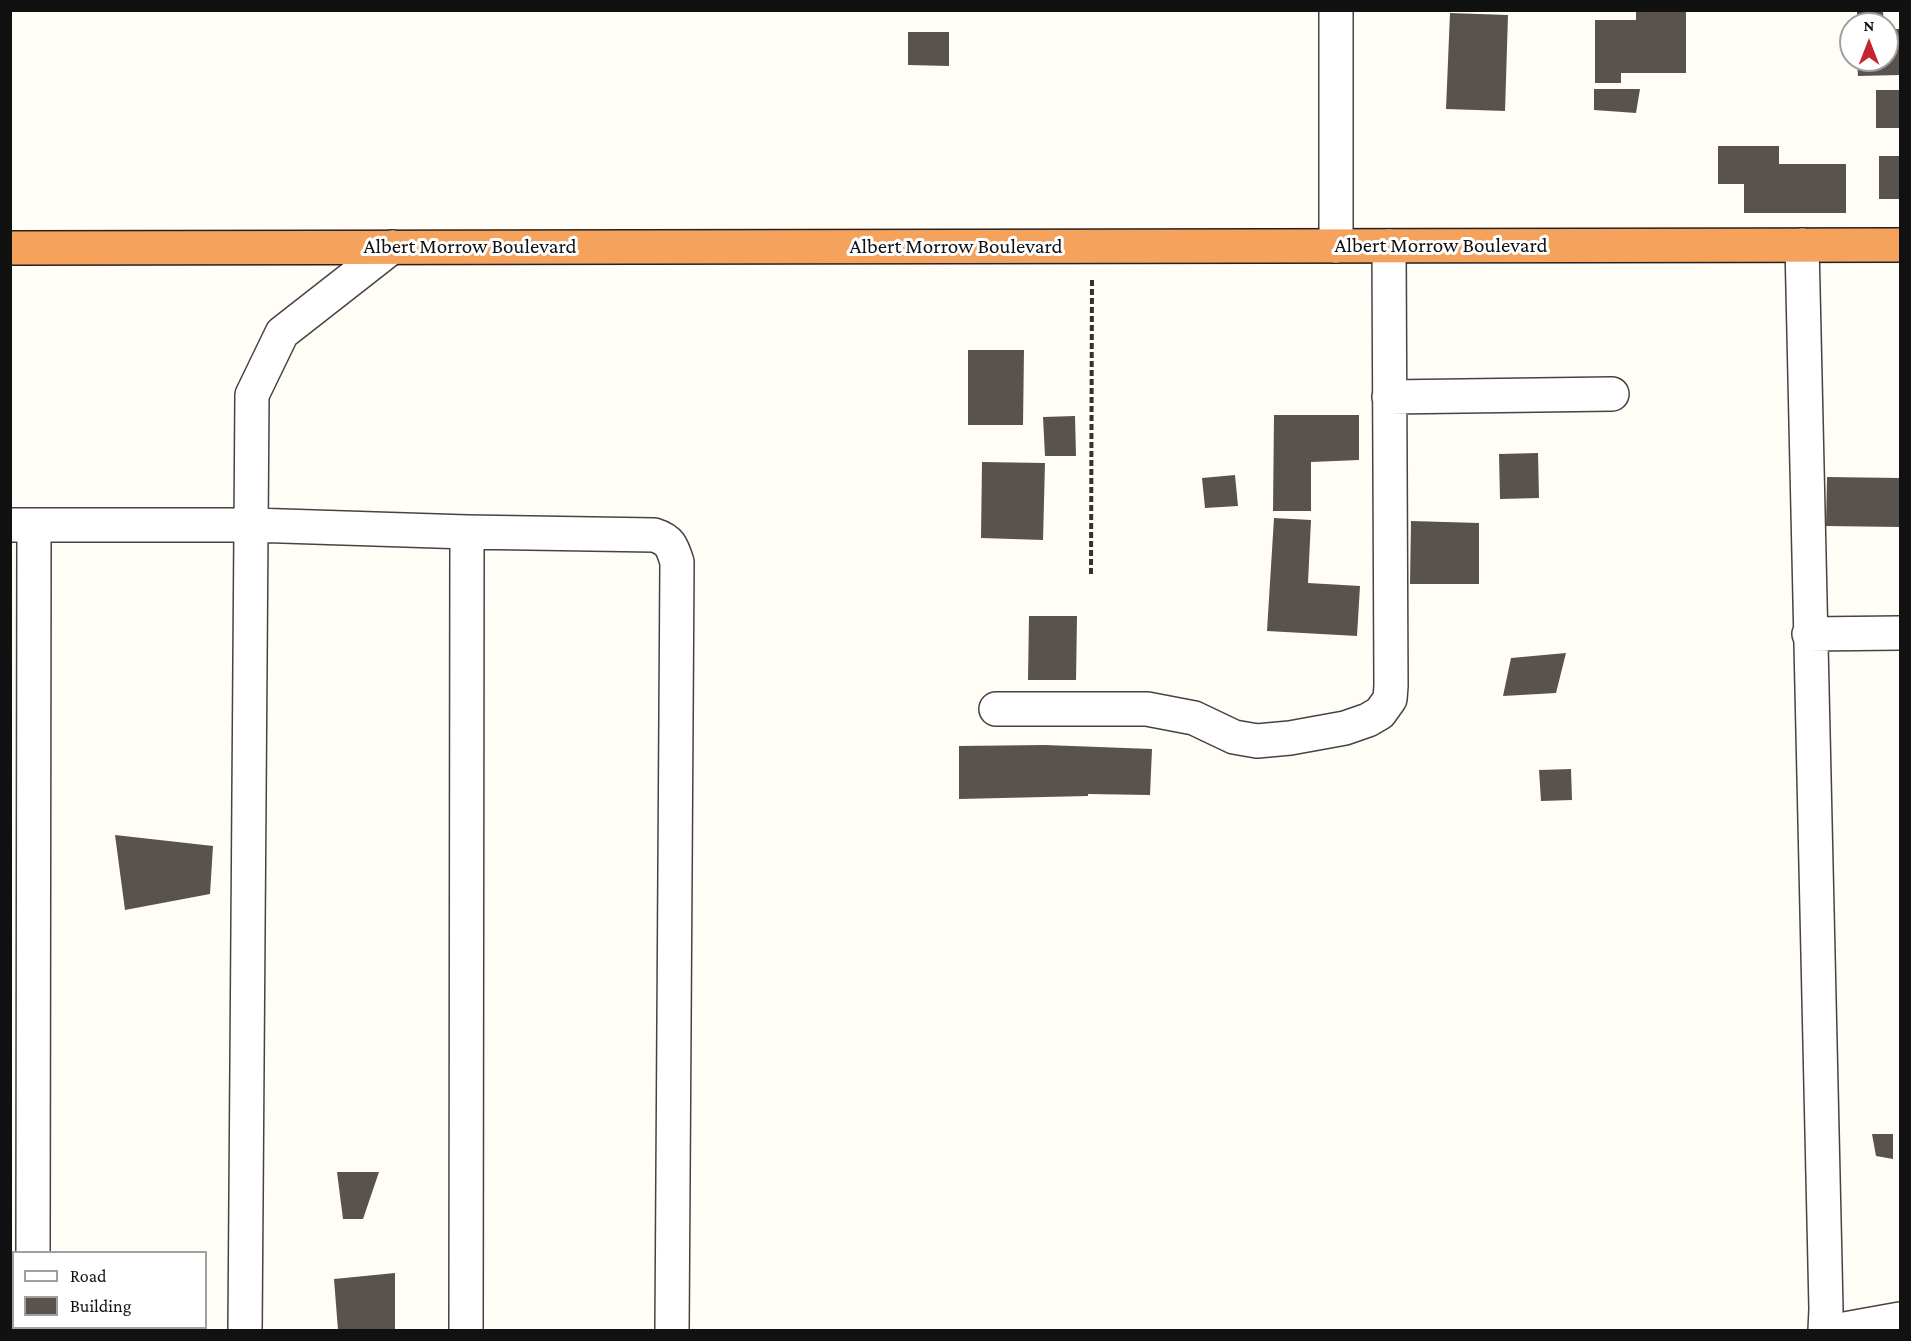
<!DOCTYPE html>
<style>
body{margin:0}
#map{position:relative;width:1911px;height:1341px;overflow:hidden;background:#fffdf5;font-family:"Crimson Pro",serif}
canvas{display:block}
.frame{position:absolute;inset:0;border:12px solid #111;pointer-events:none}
.legend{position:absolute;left:12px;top:1251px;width:195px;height:78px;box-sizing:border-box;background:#fff;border:2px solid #a0a0a0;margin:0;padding:8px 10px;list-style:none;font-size:18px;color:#111}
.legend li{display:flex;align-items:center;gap:12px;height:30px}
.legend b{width:30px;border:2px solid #a0a0a0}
.north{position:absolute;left:1839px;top:12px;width:60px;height:60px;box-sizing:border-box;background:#fff;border:2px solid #a0a0a0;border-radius:50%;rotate:0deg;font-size:16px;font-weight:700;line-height:24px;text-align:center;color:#111}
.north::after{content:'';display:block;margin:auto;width:21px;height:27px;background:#c4262e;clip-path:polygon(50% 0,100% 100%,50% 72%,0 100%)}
</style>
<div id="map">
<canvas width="1911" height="1341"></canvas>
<div class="frame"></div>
<ul class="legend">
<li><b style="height:8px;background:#fff"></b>Road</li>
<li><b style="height:16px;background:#5a524d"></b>Building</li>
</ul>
<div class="north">N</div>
</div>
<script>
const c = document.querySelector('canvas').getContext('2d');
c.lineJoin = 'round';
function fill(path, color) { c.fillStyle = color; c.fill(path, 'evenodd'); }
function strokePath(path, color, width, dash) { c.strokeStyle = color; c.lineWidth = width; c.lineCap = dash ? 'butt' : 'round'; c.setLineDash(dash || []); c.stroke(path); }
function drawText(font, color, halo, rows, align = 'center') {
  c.font = font + ' "Crimson Pro",serif'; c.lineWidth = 6; c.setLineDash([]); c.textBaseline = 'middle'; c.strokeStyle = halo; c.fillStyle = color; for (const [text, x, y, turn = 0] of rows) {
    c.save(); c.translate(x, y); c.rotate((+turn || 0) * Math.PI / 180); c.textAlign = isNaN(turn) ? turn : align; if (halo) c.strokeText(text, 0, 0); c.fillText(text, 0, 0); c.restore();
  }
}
const building = new Path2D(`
 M1636,10H1686V73H1621V83H1595V20H1636Z
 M1857,12H1883L1884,24H1857Z
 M1450,13L1508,15L1505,111L1446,109Z
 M1887,29H1900V75L1858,76L1857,60H1887Z
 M908,32H949V66L908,65Z
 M1594,89H1640L1636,113L1594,110Z
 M1876,90H1900V128H1876Z
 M1718,146H1779V164H1846V213H1744V184H1718Z
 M1879,156H1900V199H1879Z
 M968,350H1024L1023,425H968Z
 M1274,415H1359V460L1311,462V511H1273Z
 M1075,416L1076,456H1045L1043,417Z
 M1538,453L1539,498L1500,499L1499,454Z
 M982,462L1045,463L1043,540L981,538Z
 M1235,475L1238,506L1205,508L1202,478Z
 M1827,477L1900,478V527L1826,526Z
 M1274,518L1311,520L1308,583L1360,586L1357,636L1267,631Z
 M1411,521L1479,523V584H1410Z
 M1029,616H1077L1076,680H1028Z
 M1566,653L1556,693L1503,696L1511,658Z
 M1045,745L1152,749L1150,795L1088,794V796L959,799V746Z
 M1571,769L1572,800L1541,801L1539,770Z
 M115,835L213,846L210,894L125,910Z
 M1872,1134H1893V1159L1876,1156Z
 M337,1172H379L363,1219H343Z
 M395,1273V1330H338L334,1279Z`);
const path = new Path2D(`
 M1091,574L1092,280`);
const street = new Path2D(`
 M1336,10V246
 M1802,245L1826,1309L1825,1330
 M1389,397L1612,394
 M10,525H252L467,532L654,535C670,540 672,546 677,562L672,1330
 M1809,634L1900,633
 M996,709H1147L1194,718L1234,737L1257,741L1290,738L1345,728L1368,720L1380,713L1390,699L1391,686L1389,246
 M33,1252L34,525
 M33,1328V1330
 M245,1330L252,395L282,333L392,247
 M466,1330L467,532
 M1839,1330L1900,1319`);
const highway = new Path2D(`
 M10,248L1900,245`);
const streetNames = [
 ["Albert Morrow Boulevard",1441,246],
 ["Albert Morrow Boulevard",470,247],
 ["Albert Morrow Boulevard",956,247]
];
fill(building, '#5a524d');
strokePath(street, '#444', 36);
strokePath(highway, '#222', 36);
strokePath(path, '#333', 4, [6, 3]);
strokePath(street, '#fff', 33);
strokePath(highway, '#f5a25d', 33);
drawText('21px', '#111', '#fff', streetNames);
</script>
